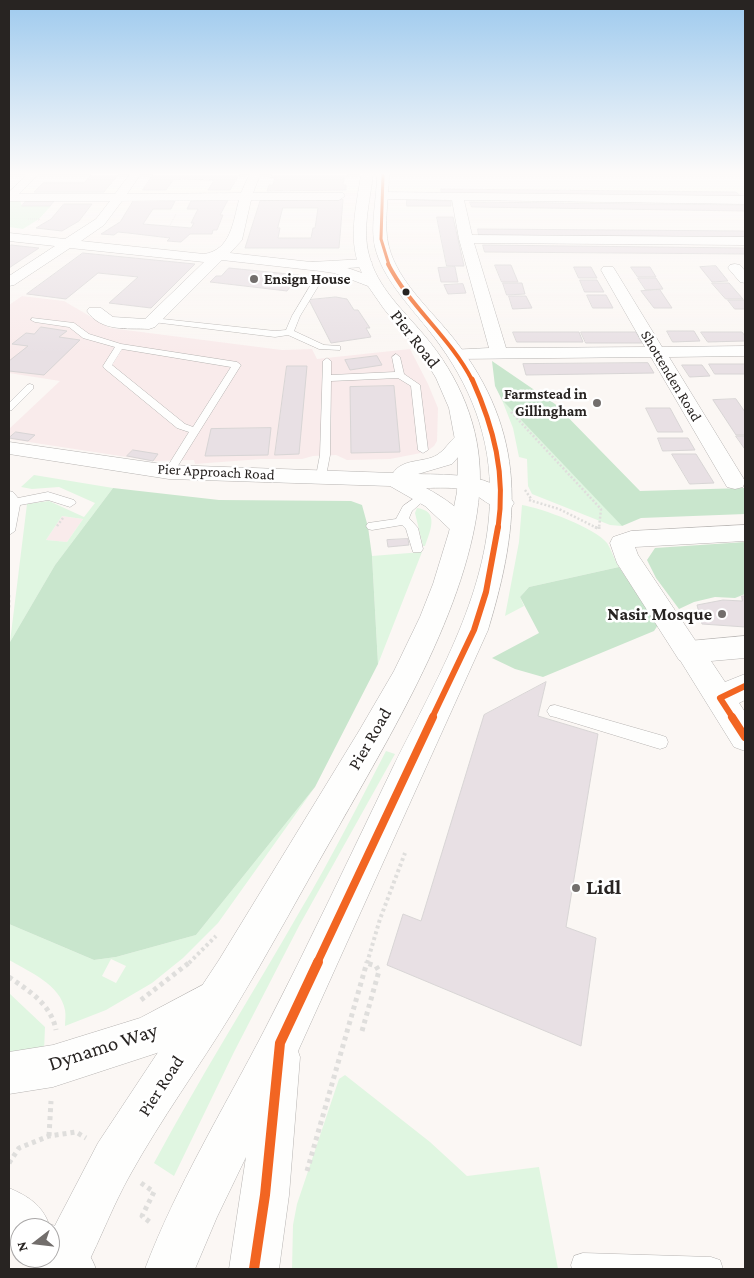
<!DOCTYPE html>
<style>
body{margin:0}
#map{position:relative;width:754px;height:1278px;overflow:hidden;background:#fbf7f4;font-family:"Crimson Pro",serif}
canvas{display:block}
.frame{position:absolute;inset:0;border:10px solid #282422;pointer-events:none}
.north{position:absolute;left:10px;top:1218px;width:50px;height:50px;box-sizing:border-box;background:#fff;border:1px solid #a9a7a7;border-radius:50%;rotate:254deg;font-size:14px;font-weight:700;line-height:20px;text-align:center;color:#282422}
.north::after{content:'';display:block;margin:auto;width:18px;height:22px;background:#726e6c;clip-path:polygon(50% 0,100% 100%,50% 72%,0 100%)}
</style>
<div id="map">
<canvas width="754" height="1278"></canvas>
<div class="frame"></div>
<div class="north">N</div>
</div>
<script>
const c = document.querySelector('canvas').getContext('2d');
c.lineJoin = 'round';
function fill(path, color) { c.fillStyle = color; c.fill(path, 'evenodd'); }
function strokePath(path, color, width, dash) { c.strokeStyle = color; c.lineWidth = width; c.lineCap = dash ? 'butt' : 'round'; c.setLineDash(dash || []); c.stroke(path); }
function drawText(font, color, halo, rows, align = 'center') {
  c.font = font + ' "Crimson Pro",serif'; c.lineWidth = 5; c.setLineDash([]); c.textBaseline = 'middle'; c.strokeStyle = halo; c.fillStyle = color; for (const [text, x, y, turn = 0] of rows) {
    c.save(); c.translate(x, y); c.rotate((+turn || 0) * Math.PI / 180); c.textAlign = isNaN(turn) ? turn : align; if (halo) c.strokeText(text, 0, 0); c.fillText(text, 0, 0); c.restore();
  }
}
const industrial = new Path2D(`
 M22,296L64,301L110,328L282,350L312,349L317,359L410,349L428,384L438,408L437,441L434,446L426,452L390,459L347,460L336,455L313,456L302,459H261L195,464L194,460L153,461L9,439V429L60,381L9,373V305Z
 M62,516L83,519L67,542L46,540Z`);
const green = new Path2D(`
 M9,201H20L22,206H51L39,219L23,229L9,227Z
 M502,400L619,522L622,526L610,525L532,494L528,486L527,459L519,457L513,428Z
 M34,475L113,488L55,565L10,642L27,504L49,501L84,517L95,503L59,487L32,489L21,487ZM62,516L83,519L67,542L46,540Z
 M522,505C541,508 596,528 607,543C610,547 615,561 619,567L529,587L520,597L524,606L505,616L519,542Z
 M417,508C440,511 430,531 425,546H423L415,513Z
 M422,552L378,664L372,556Z
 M386,751L395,754L299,926L234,1052L174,1176L154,1163C200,1077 252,995 300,911C331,859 358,805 386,751Z
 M315,787L218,923L183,958L152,983L106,1010L65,1026C65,1021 66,1015 65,1010C61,985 28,971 9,960V924L94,960L116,957L196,935ZM111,959L126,966L116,983L102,976Z
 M9,993L45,1027L44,1051L9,1054Z
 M345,1075L430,1142L467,1176L539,1167L558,1269H292L293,1225L297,1204L339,1079Z`);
const forest = new Path2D(`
 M492,361L555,404L640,491L745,488V514L641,518L622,526L502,400L495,386Z
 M113,488L219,500L351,501L362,505L368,527L372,556L378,664L315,787L196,935L116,957L94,960L9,924V657L10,642L55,565Z
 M745,542V594L735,598L715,597L694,602L679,609L656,578L647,560L655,548Z
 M619,567L658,625L654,631L543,677L515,669L492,658L539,633L520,597L529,587Z`);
const building = new Path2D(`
 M91,175H118L104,192H34L43,183H84Z
 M153,175H239L230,190H208L214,180L182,179L173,180L166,190H143Z
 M272,175H347V177H344L343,185H346V190L267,191L269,185H273L275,178H271Z
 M441,189L736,192L743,198L442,194Z
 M134,200L175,201L171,209H153L143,224L191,228L194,223H191L198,209H187L191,201L228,200L220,215H223L217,230H213L212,234H190L181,242L167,241L170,238L128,233L118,232L114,235L101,234L120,222Z
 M343,200L339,248H245L260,201ZM283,208H318L315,228H313L311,238H278L280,228H278Z
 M407,200L451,201V206H407Z
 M26,201H54L50,206H22Z
 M470,202L745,205V211L472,207Z
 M64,204H92L79,221L62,231L36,228L51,219Z
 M437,217H453L464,266H447Z
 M478,229L745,231V237L479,235Z
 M11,245L39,248L9,268V247Z
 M483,245L745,248V254L485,252Z
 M83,253L195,264L151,308L109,303L138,277L98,273L66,299L27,294Z
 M495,265H511L518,282H502Z
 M716,266L728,281L712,282L700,267Z
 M455,267L458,282H441L438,268Z
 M574,267H591L597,278H579Z
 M631,267H650L656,277H638Z
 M229,268L299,275L287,291L210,282L216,276H221Z
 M638,278H656L663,289L646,290Z
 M580,280H597L604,292H585Z
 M503,283H522L525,294L507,295Z
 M712,283H729L743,299H726Z
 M463,284L466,293L448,294L444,285Z
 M660,290L672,308H654L641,291Z
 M587,295H606L613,308H593Z
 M509,296H526L532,308L513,309Z
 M336,297L347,299L354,310H358L370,328H366L371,337L331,343L309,300Z
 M728,300H745V309H735Z
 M41,327L67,331L59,337L80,340L44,375L9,371V361L28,346L12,344L26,333L34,334Z
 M667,331H694L700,341L673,342Z
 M513,332H579L583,342H517Z
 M581,332H636L642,343H586Z
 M701,332H742L745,336V341L708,342Z
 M377,356L382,365L350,370L345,360Z
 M648,363L654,373L526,375L523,364Z
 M709,364H745V374H715Z
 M682,365H702L710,376L690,377Z
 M287,366H307L299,454L275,455Z
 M394,386L400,452L351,453L350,387Z
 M736,399L745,412V435H736L713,400Z
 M646,408H670L683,432H658Z
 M271,428L268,455L205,456L211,429Z
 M16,432L35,435L28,441L9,438Z
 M736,436H745V449Z
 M658,438H688L695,450L663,451Z
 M133,450L158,454L153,461L127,456Z
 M672,454H696L714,483L690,484Z
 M408,539L409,545L388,547L387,540Z
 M742,596H745V627L702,624L697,605L723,600L742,601Z
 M546,682L538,716L598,734L566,927L596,938L581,1046L387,965L403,914L421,921L484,715Z`);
const pathFar4 = new Path2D(`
 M28,219H40L37,222
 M169,227L176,214`);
const pathFar3 = new Path2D(`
 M511,412L601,509L599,528
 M525,490L532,500
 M529,500L559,509L597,528
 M57,526L63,518`);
const pathFar2 = new Path2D(`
 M595,527L599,529
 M599,529V527
 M9,595V608`);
const pathFar1 = new Path2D(`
 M189,963L216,936
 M367,963L380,919L405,853`);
const path = new Path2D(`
 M9,977C29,991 51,1004 56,1030
 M141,1000L190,962
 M362,1031L379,971L376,966L367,963
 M49,1136L51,1101
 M9,1163L19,1148L49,1136L76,1132L86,1138
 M307,1171L367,962
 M141,1183L154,1192L142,1216L151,1223`);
const lane = new Path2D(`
 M315,278L322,280L300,316L294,331L324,345L340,346V350L319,349L288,335L275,337L153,322L149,320L153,318L275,331L286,330L292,316Z
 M32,318L74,323L89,334L121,344L237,362L241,365L174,472L169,475L164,472L189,432L177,428L104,368L103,366L115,347L83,338L69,327L35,322L31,320ZM122,349L231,367L193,427L185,424L112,365Z
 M396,354L400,357L404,374L420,385L428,450L423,453L418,450L411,386L398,378L331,381L330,455L326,476L325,478H317L316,476L320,455L323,361L327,358L331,361V375L395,372L392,357Z
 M30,384L33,385V389L12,410L9,411V403L27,385Z
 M9,491L13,492L18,498L48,492L74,500L76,503L70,507L48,500L20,505L15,531L9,535Z
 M423,492L429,496L412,511L409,518L418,528L423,549L421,552H413L406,529L402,525L372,530L368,529L366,526L368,523L396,519L403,506Z
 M555,705L660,735L666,737L668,742L666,747L660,749L555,717L550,716L547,711L550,706Z
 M583,1253L711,1257L720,1260L723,1269H572L571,1265L574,1256Z`);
const street = new Path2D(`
 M27,175H38L19,194H115L129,175H140L127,194L241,193L249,175H260L253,193H343L345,196L339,200H251L242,240L230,253L311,262L365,259L370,260L372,263L370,266L365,267L311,270L222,260L155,327L149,329C127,328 101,332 87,311L89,308H101L113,317L145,319L204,262L70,248L14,285L9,286V276L55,246L9,241V233L65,239L96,219L110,201H9V192ZM239,200C233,222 231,250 204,254L81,241L104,225L122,201Z
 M383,192L745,196V204L464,200L472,235L745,237V245L474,243L506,348L645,347L601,270L603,267H613L615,270L662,347L745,346V356L669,357L745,481L743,487L735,489L727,487L651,357L456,359L450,358L447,354L450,350L489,348L459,239L452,200L379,199L377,196Z
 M735,264L740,265L745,271V283L740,282L728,268L730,265Z
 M465,432L472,434L475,438L452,464L418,474C450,475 495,472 514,503L511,508C493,513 482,496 466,490C454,487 438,488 426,488C443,497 464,511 474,527L470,533L462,535L454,533L425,506L390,486L169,479L9,454V442L169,465L393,473C403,458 424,463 437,455C448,448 452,435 465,432Z
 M745,525V541L635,547L638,555L703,652L699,660L689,663L679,660L617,563L610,543L613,537L631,531Z
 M214,979L228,985L234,999L228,1013L163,1051L53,1087L9,1094V1052L53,1045L140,1018Z
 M9,1188C28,1196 42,1205 49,1224C72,1230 88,1247 96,1269H36L30,1258H50V1228H20V1249L9,1244Z`);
const secondary = new Path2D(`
 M745,636V658L711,661L725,682L745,674V700L739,703L745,712V751L734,747L675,652L679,644L689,641Z`);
const primary = new Path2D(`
 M361,175H373C370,201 362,229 369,255C377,287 403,310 424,335C459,376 481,427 480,481C476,594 394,729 339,826C303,888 269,952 232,1013C199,1067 161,1119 130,1175C113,1205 101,1238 85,1269H33L38,1258H50V1235L98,1143L219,960L359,731L394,671L420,617L433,584L449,532L457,492L458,456L449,408L436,378L422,355L384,309L368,286L334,273L306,269L304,266L306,263C324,259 345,267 362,273C347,242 356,208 361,175Z
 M377,175H389C389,197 383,226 389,247C398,282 432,311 454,339C528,433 521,522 488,630L298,1051L300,1057L289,1195L279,1269H229L246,1157L217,1217L195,1269H145C176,1187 223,1110 264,1031C309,944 351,854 394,765C437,678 492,588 490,488C489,427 465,375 427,328C408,304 382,277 375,247C370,227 377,197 377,175Z`);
const bus1Far5 = new Path2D(`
 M383,175L381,239L389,265`);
const bus1Far4 = new Path2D(`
 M388,264C410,307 450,337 472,380`);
const bus1Far3 = new Path2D(`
 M472,379C494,428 506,474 498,528`);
const bus1Far2 = new Path2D(`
 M432,718L474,630L486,592L498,527
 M733,718L720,698L745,686`);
const bus1Far1 = new Path2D(`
 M732,717L745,737
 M317,963L433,717`);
const bus1 = new Path2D(`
 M254,1269L265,1195L280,1043L318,962`);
const markers = [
 [254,279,5,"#726e6c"],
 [406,292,4.5,"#282422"],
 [597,403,5,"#726e6c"],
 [722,614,5,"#726e6c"],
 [576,888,5,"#726e6c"]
];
const farPoinames = [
 ["Ensign House",264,279],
 ["Farmstead in",587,394,"right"],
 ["Gillingham",587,411,"right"]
];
const farStreetnames = [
 ["Shottenden Road",671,376,59],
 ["Pier Approach Road",216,472,3]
];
const streetNames = [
 ["Pier Road",415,339,52],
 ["Pier Road",370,739,-60],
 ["Pier Road",161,1086,-57]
];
const poiNames = [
 ["Nasir Mosque",712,614]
];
const nearPoinames = [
 ["Lidl",586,888]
];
const nearStreetnames = [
 ["Dynamo Way",103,1047,-18]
];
fill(industrial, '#f9ebeb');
fill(green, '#e0f6e1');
fill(forest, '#c9e6cd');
fill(building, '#e8e0e4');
strokePath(building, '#d8d5d5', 1);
strokePath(lane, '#b7b4b2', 1);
strokePath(street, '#b7b4b2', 1);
strokePath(secondary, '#b7b4b2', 1);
strokePath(primary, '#b7b4b2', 1);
strokePath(pathFar4, '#dfdedc', 1, [1, 1]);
strokePath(pathFar3, '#dfdedc', 2.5, [2, 2]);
strokePath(pathFar2, '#dfdedc', 3, [2.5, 2.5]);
strokePath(pathFar1, '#dfdedc', 4, [3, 3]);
strokePath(path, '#dfdedc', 5, [4, 4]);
fill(lane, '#fefefd');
fill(street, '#fefefd');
fill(secondary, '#fefefd');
fill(primary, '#fefefd');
strokePath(bus1Far5, '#f26522', 3);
strokePath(bus1Far4, '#f26522', 4);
strokePath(bus1Far3, '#f26522', 5);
strokePath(bus1Far2, '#f26522', 6);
strokePath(bus1Far1, '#f26522', 8);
strokePath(bus1, '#f26522', 10);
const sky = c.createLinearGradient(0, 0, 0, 354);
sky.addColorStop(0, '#9ecaee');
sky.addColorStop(0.49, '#fdfbfa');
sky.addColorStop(1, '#fdfbfa00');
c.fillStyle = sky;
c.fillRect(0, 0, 754, 354);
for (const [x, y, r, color] of markers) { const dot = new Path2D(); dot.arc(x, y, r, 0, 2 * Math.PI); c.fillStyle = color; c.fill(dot); strokePath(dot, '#fff', 2); }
drawText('bold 15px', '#282422', '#fff', farPoinames, 'left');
drawText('15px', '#282422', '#fff', farStreetnames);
drawText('18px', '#282422', '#fff', streetNames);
drawText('bold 18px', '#282422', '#fff', poiNames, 'right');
drawText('bold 21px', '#282422', '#fff', nearPoinames, 'left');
drawText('21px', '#282422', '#fff', nearStreetnames);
</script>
